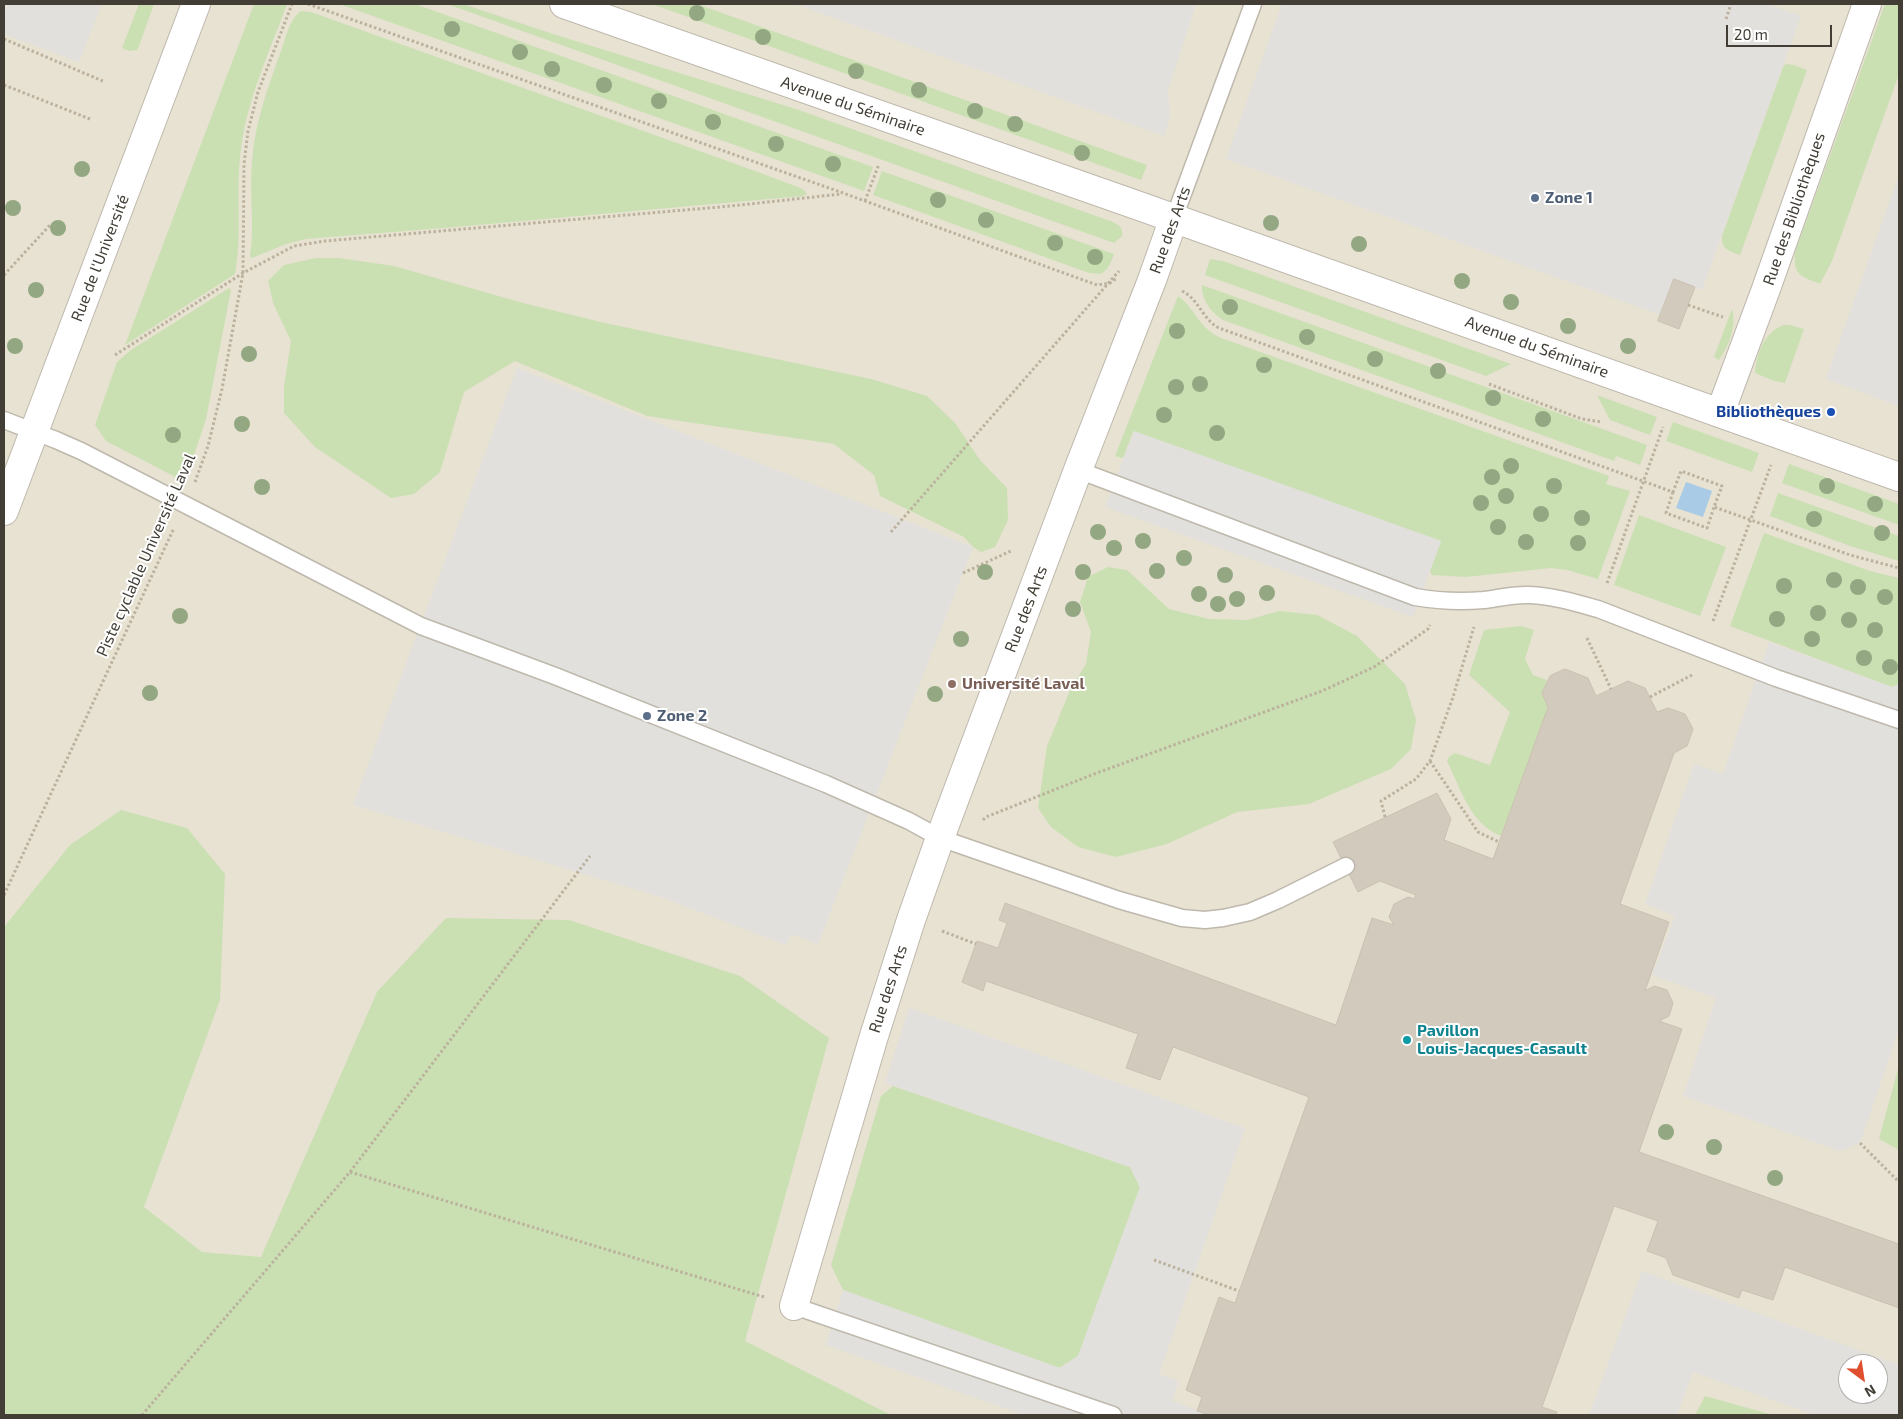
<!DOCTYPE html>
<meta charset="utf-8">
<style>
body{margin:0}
#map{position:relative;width:1903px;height:1419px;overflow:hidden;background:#f1eee6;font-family:"Exo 2",sans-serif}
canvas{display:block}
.frame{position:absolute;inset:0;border:5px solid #423e36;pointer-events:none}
.north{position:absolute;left:1838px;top:1354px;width:50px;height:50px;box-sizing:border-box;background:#fff;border:1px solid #b3b2af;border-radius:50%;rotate:149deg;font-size:14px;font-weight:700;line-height:20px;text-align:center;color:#423e36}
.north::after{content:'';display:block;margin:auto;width:18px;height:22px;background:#df4f2f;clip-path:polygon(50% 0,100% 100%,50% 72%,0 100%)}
.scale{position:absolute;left:1726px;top:25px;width:106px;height:22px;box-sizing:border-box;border:2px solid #423e36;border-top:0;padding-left:6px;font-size:15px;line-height:18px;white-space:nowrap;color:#423e36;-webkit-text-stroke:4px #fff;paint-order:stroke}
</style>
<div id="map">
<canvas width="1903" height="1419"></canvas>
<div class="frame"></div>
<div class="north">N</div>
<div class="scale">20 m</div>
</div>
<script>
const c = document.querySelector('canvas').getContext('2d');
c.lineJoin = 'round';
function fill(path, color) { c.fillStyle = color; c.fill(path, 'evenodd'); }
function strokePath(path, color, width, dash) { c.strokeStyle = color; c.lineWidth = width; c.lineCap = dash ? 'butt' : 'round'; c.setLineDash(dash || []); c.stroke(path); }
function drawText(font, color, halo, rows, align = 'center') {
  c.font = font + ' "Exo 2",sans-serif'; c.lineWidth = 4; c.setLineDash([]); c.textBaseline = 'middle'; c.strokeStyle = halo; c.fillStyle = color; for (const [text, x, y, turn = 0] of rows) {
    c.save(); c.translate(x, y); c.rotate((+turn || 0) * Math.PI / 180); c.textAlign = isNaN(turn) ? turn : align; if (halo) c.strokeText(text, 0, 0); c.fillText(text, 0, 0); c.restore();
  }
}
const education = new Path2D(`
 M4,4H1899V1415H4ZM1848,1364H1878V1394H1848Z`);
const green = new Path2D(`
 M139,4H154L139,46L137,50L129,51L122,48Z
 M254,4H287C270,51 247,99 241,149C235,190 243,233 235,274L125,345Z
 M339,4H415L873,167L864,191Z
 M447,4H463L553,34L796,109L1113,222C1120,226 1123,227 1122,236L1114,243Z
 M652,4H697L1147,165L1141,180Z
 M1885,4H1899V74L1832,261L1820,284C1801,276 1793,276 1795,252Z
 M301,11L311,12L758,172L803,189L807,194L803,196L456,227L306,239L286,244L252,258L250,256C255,225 249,193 252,161C255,122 268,87 281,51C286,38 289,19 301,11Z
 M1786,64L1794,65L1807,70L1740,255C1729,251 1721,249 1722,236L1783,67Z
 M882,171L1114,254C1111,262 1109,269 1101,274L1089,273L873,195Z
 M316,258H339L394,266L523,303L605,323L871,379L927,396L955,423L980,460L1007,488L1008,520L995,547L981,552L973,547L964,537L880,496L874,475L834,444L647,416L515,361L464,392L440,472L414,494L391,498L315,447L284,413V386L291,341L273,303L268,281L284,265Z
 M1210,259L1223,261L1511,364L1486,376L1205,275Z
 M1202,285L1647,445L1640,465L1616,456L1614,461L1223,320C1212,313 1201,300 1202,285Z
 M229,288L231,290L206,419L185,482L106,441L95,425L117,362L131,350Z
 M1178,296C1196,309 1198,328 1221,338L1609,476L1606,484L1630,491L1598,579L1567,570L1551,568L1466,577L1432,575L1430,571L1441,541L1133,432L1124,456L1122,458L1115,456Z
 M1732,309C1737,325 1729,346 1719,360L1714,357Z
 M1784,325H1789L1804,329L1785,383L1774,381L1755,373C1757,353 1764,332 1784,325Z
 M1597,395L1657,417L1650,435L1610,420Z
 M1673,422L1759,453L1752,472L1666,441Z
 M1789,464L1899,504V525L1782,483Z
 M1778,493L1899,536V561L1850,546L1770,516Z
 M1639,515L1726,547L1700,616L1614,585Z
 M1764,533L1870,571L1899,578V684L1892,687L1730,626Z
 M1108,567L1127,570L1169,609L1209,619L1247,620L1279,611L1317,615L1357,636L1405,684L1416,720L1411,749L1391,769L1309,804L1237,812L1167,844L1116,857L1078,847L1051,827L1038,808L1047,746L1071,688L1086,664L1091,632L1080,602L1088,577Z
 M1521,626L1534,630L1525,659L1533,675L1547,680L1542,693L1548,707L1501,836C1470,824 1461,789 1447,761L1449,757L1455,753L1490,765L1510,712L1469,675L1484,630Z
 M121,810L187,828L225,874L220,1000L144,1207L202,1252L261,1257L377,992L446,918L569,920L740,976L829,1038L745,1341L891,1415H4V927L70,845Z
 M1899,1065V1150L1879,1139Z
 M893,1086L1130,1167L1140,1187L1078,1356L1059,1368L843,1290L831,1265L881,1096Z
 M1705,1396L1773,1415H1695Z`);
const parking = new Path2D(`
 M8,4H102L79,62L4,34V14Z
 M795,4H1196L1168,90L1170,116L1164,136Z
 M1282,4H1767L1801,16L1702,290L1674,280L1661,315L1226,159Z
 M1899,175V406L1826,379Z
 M517,368L973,547L818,944L791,934L786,945L661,897L353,805Z
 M1134,431L1441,541L1413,617L1105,507Z
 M1769,642L1892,687L1899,684V1029L1860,1143L1840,1151L1683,1096L1716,998L1652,975L1675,916L1645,904L1694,764L1723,774Z
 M909,1008L1245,1128L1159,1374L1179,1381L1172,1401L1210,1415H1024L826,1345L843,1290L1060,1368L1078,1356L1140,1187L1130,1167L885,1083Z
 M1642,1271L1899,1365V1415H1815L1693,1372L1677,1415H1589ZM1848,1364H1878V1394H1848Z`);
const water = new Path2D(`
 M1686,482L1712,491L1703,517L1676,508Z`);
const building = new Path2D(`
 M1674,279L1695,287L1679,329L1658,321Z
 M1565,669L1588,678L1596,696L1628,681L1645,688L1657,712L1668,708L1685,714L1693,729L1687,746L1674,753L1620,904L1669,922L1645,991L1654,986L1667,990L1673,1003L1669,1016L1659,1021L1682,1029L1639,1152L1899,1244V1308L1785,1267L1773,1300L1742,1290L1739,1298L1673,1275L1666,1258L1647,1251L1658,1221L1614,1206L1542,1407L1557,1412L1556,1415H1210L1197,1411L1202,1397L1186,1390L1219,1297L1235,1303L1309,1097L1173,1047L1160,1080L1126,1068L1138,1034L986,981L983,991L962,982L977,941L998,948L1007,923L999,920L1005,903L1336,1025L1372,918L1394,925L1389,917L1394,904L1408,897L1414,899L1416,895L1380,881L1358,892L1333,842L1437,793L1451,819L1444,840L1493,859L1548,707L1542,693L1550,676Z`);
const path = new Path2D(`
 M308,4L843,193L1097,285L1110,283L1117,278
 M1726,19L1731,4
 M4,39L105,82
 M4,85L90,119
 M865,201L879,164
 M4,275L51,224
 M1182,291C1199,299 1202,319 1219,328L1673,492L1681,471L1722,486L1714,507L1850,555L1899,568
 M1688,305L1723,317
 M115,355L243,273L294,246L325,241L731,206L841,194
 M1489,384L1582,419L1602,422
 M195,482L208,446L222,389L243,273L244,164L248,131L258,92L292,4
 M1673,492L1666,513L1707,528L1714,507
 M891,532L1119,271
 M963,573L1013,550
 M1607,583L1663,427
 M1713,621L1771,465
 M1587,638L1611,689
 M1650,697L1692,675
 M1430,761L1478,832L1499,842
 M1385,817L1381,801L1416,779L1430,761L1453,697L1474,627
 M983,820L986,817L1094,774L1322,691L1374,667L1428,629L1430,625
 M4,895L174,528
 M942,931L976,944
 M1860,1143L1899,1182
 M350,1172L764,1297
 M1154,1260L1239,1291
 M142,1415L350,1172L590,856`);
const service = new Path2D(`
 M1174,218L1253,4
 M4,420L56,440L81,451L421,626L555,676L826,784L909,821L940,838L1119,900L1182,918L1205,920L1223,918L1250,912L1278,900L1346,866
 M1078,470L1415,597C1438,601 1461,602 1484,600C1499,598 1515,594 1530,595C1553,596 1576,603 1598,609L1776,678L1899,720
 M794,1306L1113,1415`);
const minor = new Path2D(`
 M564,4L1142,207L1899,477
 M1720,413L1766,289L1867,4
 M4,511L196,4
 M794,1306L874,1036L911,920L940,838L1078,470L1152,280L1174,218`);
const trees = [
 [697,13],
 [452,29],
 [763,37],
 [520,52],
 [552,69],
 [856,71],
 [604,85],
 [919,90],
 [659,101],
 [975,111],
 [713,122],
 [1015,124],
 [776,144],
 [1082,153],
 [833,164],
 [82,169],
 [938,200],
 [13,208],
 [986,220],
 [1271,223],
 [58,228],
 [1055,243],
 [1359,244],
 [1095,257],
 [1462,281],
 [36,290],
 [1511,302],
 [1230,307],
 [1568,326],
 [1177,331],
 [1307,337],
 [15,346],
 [1628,346],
 [249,354],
 [1375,359],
 [1264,365],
 [1438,371],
 [1200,384],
 [1176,387],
 [1493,398],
 [1164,415],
 [1543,419],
 [242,424],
 [1217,433],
 [173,435],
 [1511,466],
 [1492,477],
 [1554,486],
 [1827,486],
 [262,487],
 [1506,496],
 [1481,503],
 [1875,504],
 [1541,514],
 [1582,518],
 [1814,519],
 [1498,527],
 [1098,532],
 [1882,533],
 [1143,541],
 [1526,542],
 [1578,543],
 [1114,548],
 [1184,558],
 [1157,571],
 [985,572],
 [1083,572],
 [1225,575],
 [1834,580],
 [1784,586],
 [1858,587],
 [1267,593],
 [1199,594],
 [1885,597],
 [1237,599],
 [1218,604],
 [1073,609],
 [1818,613],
 [180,616],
 [1777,619],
 [1849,620],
 [1875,630],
 [961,639],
 [1812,639],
 [1864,658],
 [1890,667],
 [150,693],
 [935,694],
 [1666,1132],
 [1714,1147],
 [1775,1178]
];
const markers = [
 [1535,198,5,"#5c6f8a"],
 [1831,412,5,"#1a4fb4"],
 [952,684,5,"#8d6e63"],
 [647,716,5,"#5c6f8a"],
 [1407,1040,5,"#0f9aa8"]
];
const streetNames = [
 ["Avenue du Séminaire",853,106,19],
 ["Rue des Bibliothèques",1794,209,-71],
 ["Rue des Arts",1170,230,-70],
 ["Rue de l'Université",100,258,-69],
 ["Avenue du Séminaire",1537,347,20],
 ["Piste cyclable Université Laval",146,555,-66],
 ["Rue des Arts",1026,609,-69],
 ["Rue des Arts",888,989,-72]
];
const serviceNames = [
 ["Zone 1",1545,198],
 ["Zone 2",657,716]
];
const transitNames = [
 ["Bibliothèques",1821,412]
];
const educationNames = [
 ["Université Laval",962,684]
];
const cultureNames = [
 ["Pavillon",1417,1031],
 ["Louis-Jacques-Casault",1417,1049]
];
fill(education, '#e8e2d2');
fill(green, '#cae0b3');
fill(parking, '#e2e0dd');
fill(water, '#a9cbe6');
fill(building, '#d1cabd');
strokePath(building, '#cbc1b1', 1);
strokePath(service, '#beb8ad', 19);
strokePath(minor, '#beb8ad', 30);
strokePath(path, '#bbb19d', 3, [2.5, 2.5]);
strokePath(service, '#fff', 16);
strokePath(minor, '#fff', 28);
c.fillStyle = '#93a782';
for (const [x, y] of trees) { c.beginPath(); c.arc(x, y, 8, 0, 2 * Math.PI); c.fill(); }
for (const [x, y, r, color] of markers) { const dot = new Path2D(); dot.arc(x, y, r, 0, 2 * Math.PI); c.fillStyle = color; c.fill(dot); strokePath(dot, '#fff', 2); }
drawText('16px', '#423e36', '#fff', streetNames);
drawText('bold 16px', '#4e5e75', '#fff', serviceNames, 'left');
drawText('bold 16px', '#164399', '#fff', transitNames, 'right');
drawText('bold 16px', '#785e54', '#fff', educationNames, 'left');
drawText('bold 16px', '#0d838f', '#fff', cultureNames, 'left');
</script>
